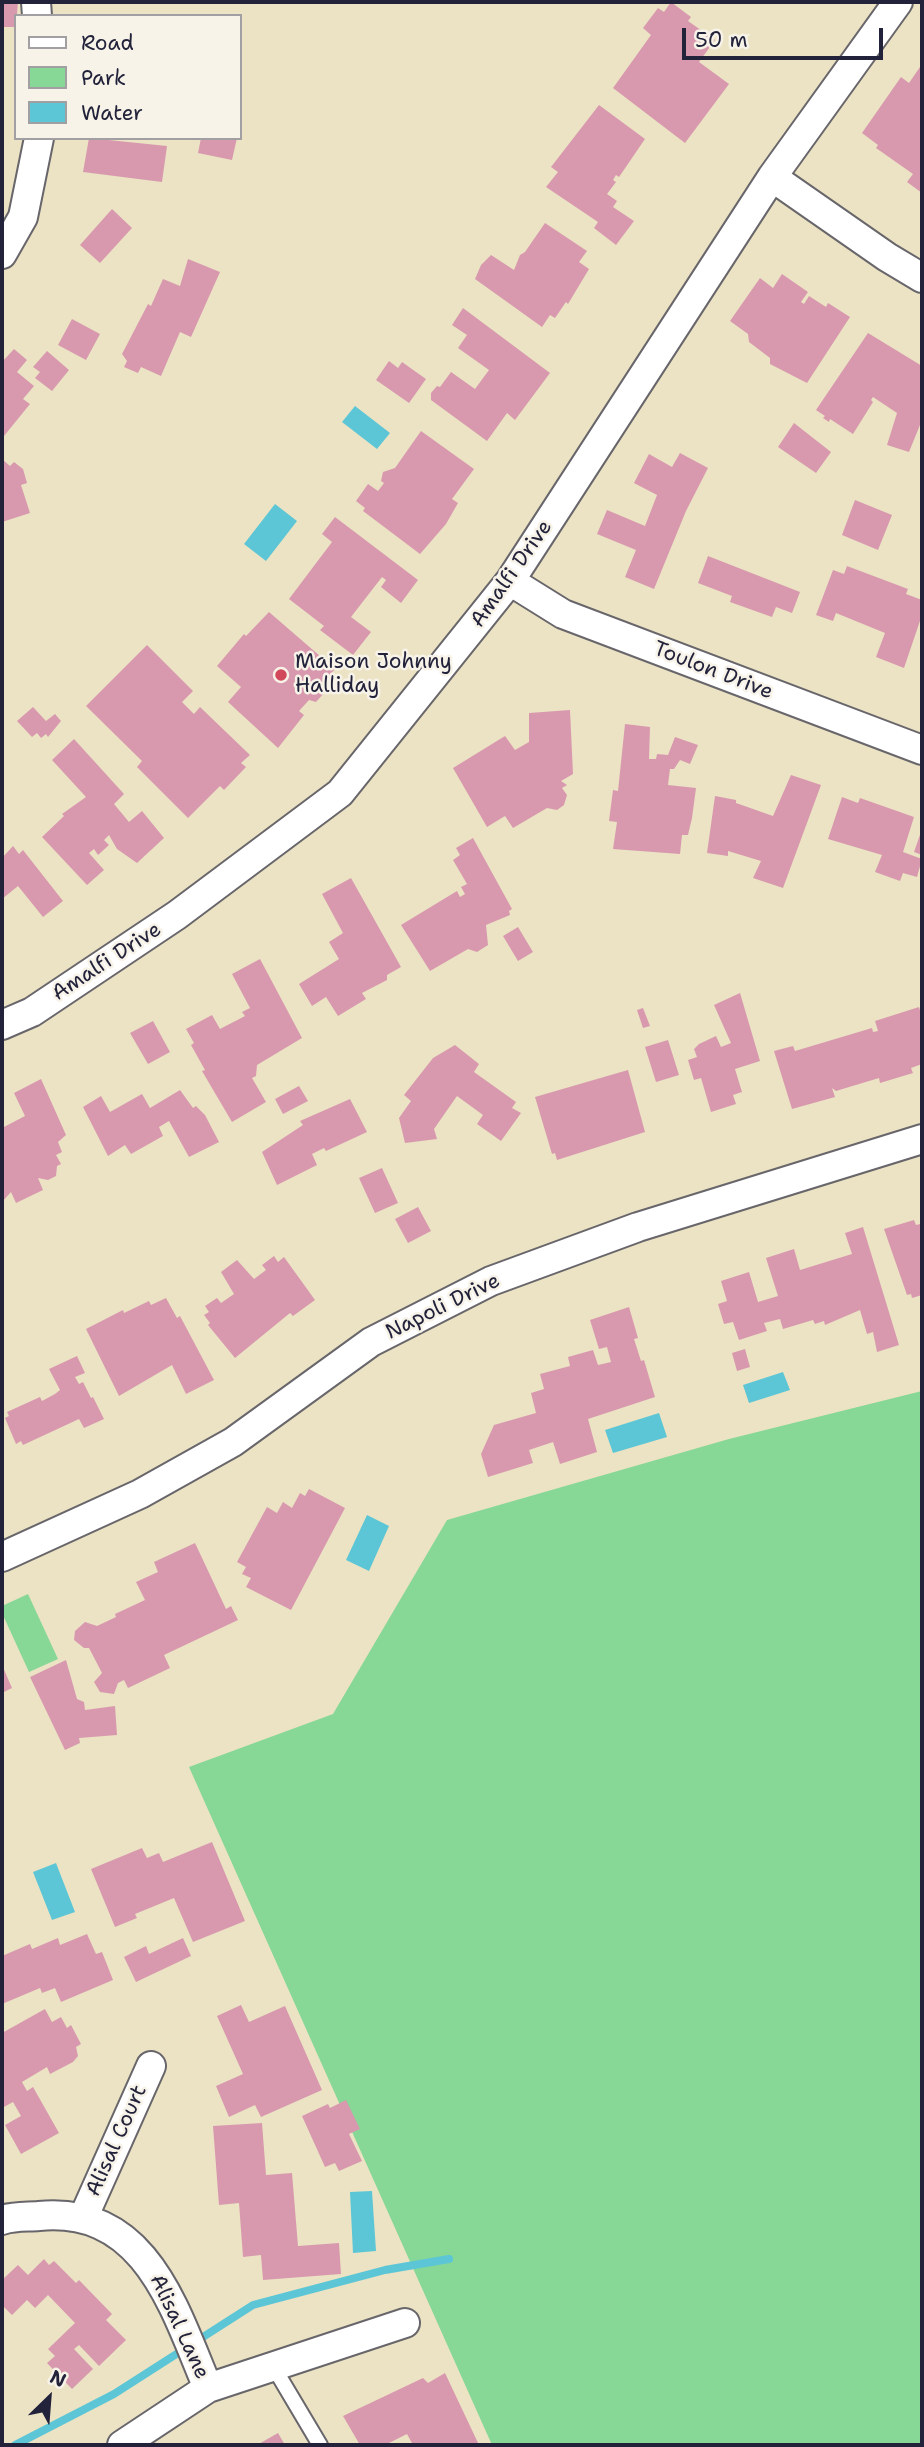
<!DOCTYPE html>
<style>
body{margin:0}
#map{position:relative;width:924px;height:2447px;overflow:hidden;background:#ebe3c3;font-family:"Shantell Sans",sans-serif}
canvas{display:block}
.frame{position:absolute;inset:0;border:4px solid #22223b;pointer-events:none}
.legend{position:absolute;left:14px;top:14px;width:228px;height:126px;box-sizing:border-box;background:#f7f3e8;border:2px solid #a29fa3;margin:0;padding:9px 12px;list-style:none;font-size:21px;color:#22223b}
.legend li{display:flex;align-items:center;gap:14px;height:35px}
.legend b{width:35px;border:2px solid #a29fa3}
.north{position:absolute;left:14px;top:2363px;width:70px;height:70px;-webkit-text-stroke:5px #f7f3e8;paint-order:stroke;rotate:25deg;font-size:19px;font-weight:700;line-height:28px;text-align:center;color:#22223b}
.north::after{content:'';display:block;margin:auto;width:24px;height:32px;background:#22223b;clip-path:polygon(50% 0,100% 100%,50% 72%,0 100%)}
.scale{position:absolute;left:682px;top:28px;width:201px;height:32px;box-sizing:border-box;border:4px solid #22223b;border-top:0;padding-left:9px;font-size:21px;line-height:24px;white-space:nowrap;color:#22223b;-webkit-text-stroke:5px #f7f3e8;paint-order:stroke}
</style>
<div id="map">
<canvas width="924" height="2447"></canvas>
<div class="frame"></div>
<ul class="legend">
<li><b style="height:9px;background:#fff"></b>Road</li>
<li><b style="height:19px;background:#87d797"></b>Park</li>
<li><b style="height:19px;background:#5cc6d6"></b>Water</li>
</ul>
<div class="north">N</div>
<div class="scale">50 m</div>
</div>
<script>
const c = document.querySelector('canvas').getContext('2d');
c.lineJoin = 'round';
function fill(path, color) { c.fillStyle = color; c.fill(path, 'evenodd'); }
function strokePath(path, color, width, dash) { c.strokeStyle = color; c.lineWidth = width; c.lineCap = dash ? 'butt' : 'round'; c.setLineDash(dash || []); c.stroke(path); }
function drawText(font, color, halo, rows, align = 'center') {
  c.font = font + ' "Shantell Sans",sans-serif'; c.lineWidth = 5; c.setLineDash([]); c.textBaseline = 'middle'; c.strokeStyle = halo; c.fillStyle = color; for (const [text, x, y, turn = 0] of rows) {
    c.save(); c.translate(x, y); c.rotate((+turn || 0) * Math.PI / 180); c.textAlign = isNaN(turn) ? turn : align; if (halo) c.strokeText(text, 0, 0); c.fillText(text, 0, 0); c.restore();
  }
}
const green = new Path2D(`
 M922,1391V2445H492L189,1767L333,1714L447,1520L729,1439Z
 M28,1594L58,1659L29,1672L2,1613V1606Z`);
const water = new Path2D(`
 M355,406L390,433L377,449L342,422Z
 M275,504L297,521L266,561L244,544Z
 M783,1372L790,1390L749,1403L743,1385Z
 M659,1413L667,1437L613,1453L605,1430Z
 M367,1515L389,1526L369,1571L346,1560Z
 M56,1863L75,1912L52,1920L33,1872Z
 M372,2191L376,2251L353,2253L350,2192Z`);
const stream = new Path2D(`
 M15,2445L114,2394L253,2305L385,2270L449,2259`);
const building = new Path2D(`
 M2,2H18L16,27H2Z
 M671,2L691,17L688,21L715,40L699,62L729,84L685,143L613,88L651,35L643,28L658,8L664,12Z
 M922,64V193L907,182L913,174L876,148L878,145L862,133L901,77L909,83Z
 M599,105L645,139L619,177L616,175L613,180L616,182L607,194L617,201L613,207L634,221L616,245L594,228L598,222L546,187L558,172L551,167Z
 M89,138L167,146L162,182L83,172Z
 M201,138H237L232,160L198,153Z
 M112,209L132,228L100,263L80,245Z
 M545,223L587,251L579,262L589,269L568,304L566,302L555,318L550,315L542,327L475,279L481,265L491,255L514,270L520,255L525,252Z
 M188,259L220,272L191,337L180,332L161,376L141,367L138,373L124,367L127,361L122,354L148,304L151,306L163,279L180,286Z
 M782,274L808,292L801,302L804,304L809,296L826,307L828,303L850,317L807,383L770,364V358L749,342L748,334L730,321L760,278L773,288Z
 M463,308L550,373L515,420L507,413L487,441L431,400V393L437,386L440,387L451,372L475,389L489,370L458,348L467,335L452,325Z
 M72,319L100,334L86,360L58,345Z
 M868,333L922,366V420L909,452L887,445L897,413L873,397L871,400L873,402L853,434L830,419L829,422L823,418L825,416L816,410Z
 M14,349L27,360L17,372L34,386L23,399L30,404L4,436L2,362Z
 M47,351L69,370L52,391L35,378L40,372L33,367Z
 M389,361L398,368L402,362L426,379L409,403L376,380Z
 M794,423L831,452L816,473L778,447Z
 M421,431L474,469L452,499L458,503L446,524L420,554L363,511L365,508L356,501L368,484L378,491L384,483L381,481L383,472L395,468Z
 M680,453L708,468L686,511L654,589L625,577L636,550L597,534L607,510L645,526L657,495L634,483L649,454L672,467Z
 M2,459L10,466L14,462L23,469L27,483L21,485L30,513L2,522Z
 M855,500L892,515L878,550L842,535Z
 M335,517L418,580L401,603L381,587L386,580L382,577L351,617L371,632L353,655L320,630L324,626L289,599L332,542L322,534Z
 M708,556L800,592L792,613L776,607L772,617L730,602L732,596L698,583Z
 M847,566L908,589L906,594L922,600V615L904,668L876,657L885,633L836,613L833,621L816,615L833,570L844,574Z
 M269,612L335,669L321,685L324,693L316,702L309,700L299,711L304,715L278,748L228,702L241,687L217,666L244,634L246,636Z
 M147,645L193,691L182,702L194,714L200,707L250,755L241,763L246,767L224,790L220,786L188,818L137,767L142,761L86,706Z
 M33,707L46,721L55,714L61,721L48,737L46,734L41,738L37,733L32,737L17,721Z
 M570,710L573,774L561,781L567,785L562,788L567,795L564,805L557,810L547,808L513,828L505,816L487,827L453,768L505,736L515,750L529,742V713Z
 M625,724L650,727L649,759H656L657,754L668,755L675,737L698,745L690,764L680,760L674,769H670L668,785L696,788L692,818L688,835H682L680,854L613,849L617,822L609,821L613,790L618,791Z
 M74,739L124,794L114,804L129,822L142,811L164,838L137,863L117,849L109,835L104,840L109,845L98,855L94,849L89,853L104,870L87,885L42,837L64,816L62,814L86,797L52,760Z
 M791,775L821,785L783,888L753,878L761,861L728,851V856L707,853L715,796L736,800V803L773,816Z
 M842,797L858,803L860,798L914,817L903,852L922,859L917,877L903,873L900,881L875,872L882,855L828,839Z
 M922,829V855L914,852Z
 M473,838L512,909L509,911L510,915L486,925L488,945L477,952L468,949L430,971L401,925L457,891L460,897L465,894L461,887L467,884L453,860L460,855L456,848Z
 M13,846L19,854L23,850L63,901L43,917L18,886L2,899V858Z
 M351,878L401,967L387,975V980L362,993L366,999L338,1016L326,997L312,1006L299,984L339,959L329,942L343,933L322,894Z
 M518,927L533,952L518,961L503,936Z
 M260,959L302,1038L257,1065L256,1076L252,1078L266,1102L232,1122L202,1071L205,1070L191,1045L194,1043L186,1029L212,1015L220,1029L245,1016L242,1012L250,1008L232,974Z
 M740,993L760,1061L735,1069L742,1092L733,1095L736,1104L711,1112L701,1078L694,1080L688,1060L697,1057L694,1049L699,1044L716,1036L721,1047L731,1043L714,1005Z
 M919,1007L922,1017V1064L911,1068L913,1073L880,1083L879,1078L836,1091L832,1088L835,1097L792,1109L774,1051L793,1046L795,1051L872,1028L873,1032L878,1031L875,1021Z
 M643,1008L650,1026L643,1028L637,1010Z
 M153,1021L170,1052L148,1064L130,1033Z
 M668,1040L679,1075L656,1082L645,1047Z
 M455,1045L479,1064L474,1072L516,1102L512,1108L521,1113L501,1141L477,1124L483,1115L457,1096L434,1129L437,1139L405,1143L399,1118L411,1101L404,1095L433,1058Z
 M628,1070L645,1132L557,1160L555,1153L552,1154L535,1097Z
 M41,1079L66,1135L58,1142L62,1152L56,1155L61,1164L57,1166L56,1176L48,1180L38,1178L43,1190L16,1203L11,1192L2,1202V1128L25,1116L14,1093Z
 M299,1086L308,1101L283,1114L275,1099Z
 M180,1090L193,1108L196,1106L205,1115L219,1142L189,1157L169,1121L159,1127L163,1136L131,1154L125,1145L108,1156L83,1107L101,1096L110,1112L142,1094L150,1108Z
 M350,1099L367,1132L326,1151L324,1148L312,1154L317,1165L277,1185L262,1152L303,1125L300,1121Z
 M382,1168L398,1203L375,1213L359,1178Z
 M418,1207L431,1231L408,1243L395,1219Z
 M922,1212V1295L912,1298L911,1294L907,1295L884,1229L914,1220L916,1225L920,1224Z
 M863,1227L899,1345L877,1352L873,1332L867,1334L860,1310L825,1325L824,1321L815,1324L813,1320L783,1329L780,1319L764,1323L767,1331L739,1340L733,1322L724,1324L718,1304L727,1301L721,1281L749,1272L758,1302L778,1296L766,1258L794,1249L800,1270L852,1254L845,1233Z
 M274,1256L278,1262L284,1257L315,1300L293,1316L290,1313L235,1358L208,1325L210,1323L204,1315L209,1312L205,1306L217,1298L221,1303L234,1294L221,1272L237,1260L254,1279L266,1270L262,1265Z
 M166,1298L177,1318L180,1316L214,1380L186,1394L172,1365L119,1396L86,1329L123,1310L124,1313L149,1301L151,1305Z
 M629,1307L638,1338L634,1339L641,1361L644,1360L655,1397L588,1419L597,1452L560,1464L553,1442L529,1450L533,1463L488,1477L481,1454L494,1425L536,1413L531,1393L544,1389L540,1374L570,1366L568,1357L593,1350L598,1365L611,1362L607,1347L599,1349L590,1320Z
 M745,1349L750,1367L737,1371L732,1353Z
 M77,1356L85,1373L75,1377L79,1384L83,1382L91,1398L93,1397L104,1419L84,1428L79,1419L23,1445L21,1441L16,1444L5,1418L9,1416L7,1412L40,1397L42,1401L55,1394L60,1390L49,1369Z
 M309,1489L345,1508L291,1610L246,1587L251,1578L242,1574L246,1567L237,1562L267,1507L277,1513L283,1502L292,1508L300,1493L305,1496Z
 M195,1543L226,1609L231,1606L238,1620L164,1655L170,1668L128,1688L124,1680L118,1683L114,1694L100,1692L94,1682L102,1673L89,1648H84L74,1640L75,1631L85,1622L97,1626L116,1617L115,1614L145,1600L136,1582L158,1572L154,1562Z
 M66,1660L77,1699L84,1702L85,1710L115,1706L117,1735L79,1738L80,1743L65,1750L30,1677Z
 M2,1665L12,1688L2,1693Z
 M212,1842L245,1921L193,1942L174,1898L135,1914L137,1918L115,1927L91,1869L142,1848L147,1858L159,1853L163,1862Z
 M87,1934L96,1954L102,1952L113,1980L61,2002L55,1988L42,1993L40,1988L2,2004V1956L30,1944L32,1949L58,1938L60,1945Z
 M183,1938L191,1956L136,1982L124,1957L146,1946L149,1954Z
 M241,2005L249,2022L285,2006L322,2090L261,2117L255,2105L229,2117L216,2086L243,2074L217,2016Z
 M45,2009L52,2022L61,2017L67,2028L71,2025L81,2044L76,2047L78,2056L73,2062L50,2074L47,2067L22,2082L27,2091L33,2087L59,2133L21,2154L5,2125L21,2116L13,2102L2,2108V2033Z
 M346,2100L360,2129L349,2134L362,2161L339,2171L335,2163L325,2167L302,2116L328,2104L330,2108Z
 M262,2123L266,2175L292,2173L298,2246L339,2243L341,2274L263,2280L261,2255L243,2257L239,2203L219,2205L213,2126Z
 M44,2259L49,2265L54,2261L76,2283L79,2280L112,2314L106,2320L126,2340L99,2366L79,2345L74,2349L93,2369L72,2389L47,2363L55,2356L48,2349L75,2323L48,2295L35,2308L27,2300L12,2315L2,2305V2280L18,2265L28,2275Z
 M445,2373L479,2445H413L407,2434L385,2445H360L343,2416L423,2378L428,2383Z
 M278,2433L285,2445H257Z`);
const lane = new Path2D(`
 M273,2366L320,2445`);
const street = new Path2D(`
 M36,2L37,16
 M772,177L887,257L922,278
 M2,254L23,217L39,138
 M510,581L563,614L922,750
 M2,1025L32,1012L177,915L340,793L510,581L772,177L898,2
 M2,1557L140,1494L233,1442L371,1342L491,1281L638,1227L922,1139
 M84,2216L151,2066
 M2,2220C13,2216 27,2217 39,2216C146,2206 174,2308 208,2388
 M122,2445L208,2388L405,2323`);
const markers = [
 [281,675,7,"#d1495b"]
];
const streetNames = [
 ["Amalfi Drive",512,574,-55],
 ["Toulon Drive",713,671,21],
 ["Amalfi Drive",107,962,-33],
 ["Napoli Drive",443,1307,-26],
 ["Alisal Court",117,2141,-66],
 ["Alisal Lane",179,2327,65]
];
const poiNames = [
 ["Maison Johnny",295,663],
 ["Halliday",295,687]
];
fill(green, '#87d797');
fill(water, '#5cc6d6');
strokePath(stream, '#5cc6d6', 8);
fill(building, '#d899af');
strokePath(lane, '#68666b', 18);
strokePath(street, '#68666b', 32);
strokePath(lane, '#fff', 14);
strokePath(street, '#fff', 28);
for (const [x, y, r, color] of markers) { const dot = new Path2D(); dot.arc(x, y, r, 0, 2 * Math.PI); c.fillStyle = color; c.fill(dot); strokePath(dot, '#f7f3e8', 2.5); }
drawText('21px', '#22223b', '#f7f3e8', streetNames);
drawText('21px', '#22223b', '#f7f3e8', poiNames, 'left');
</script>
